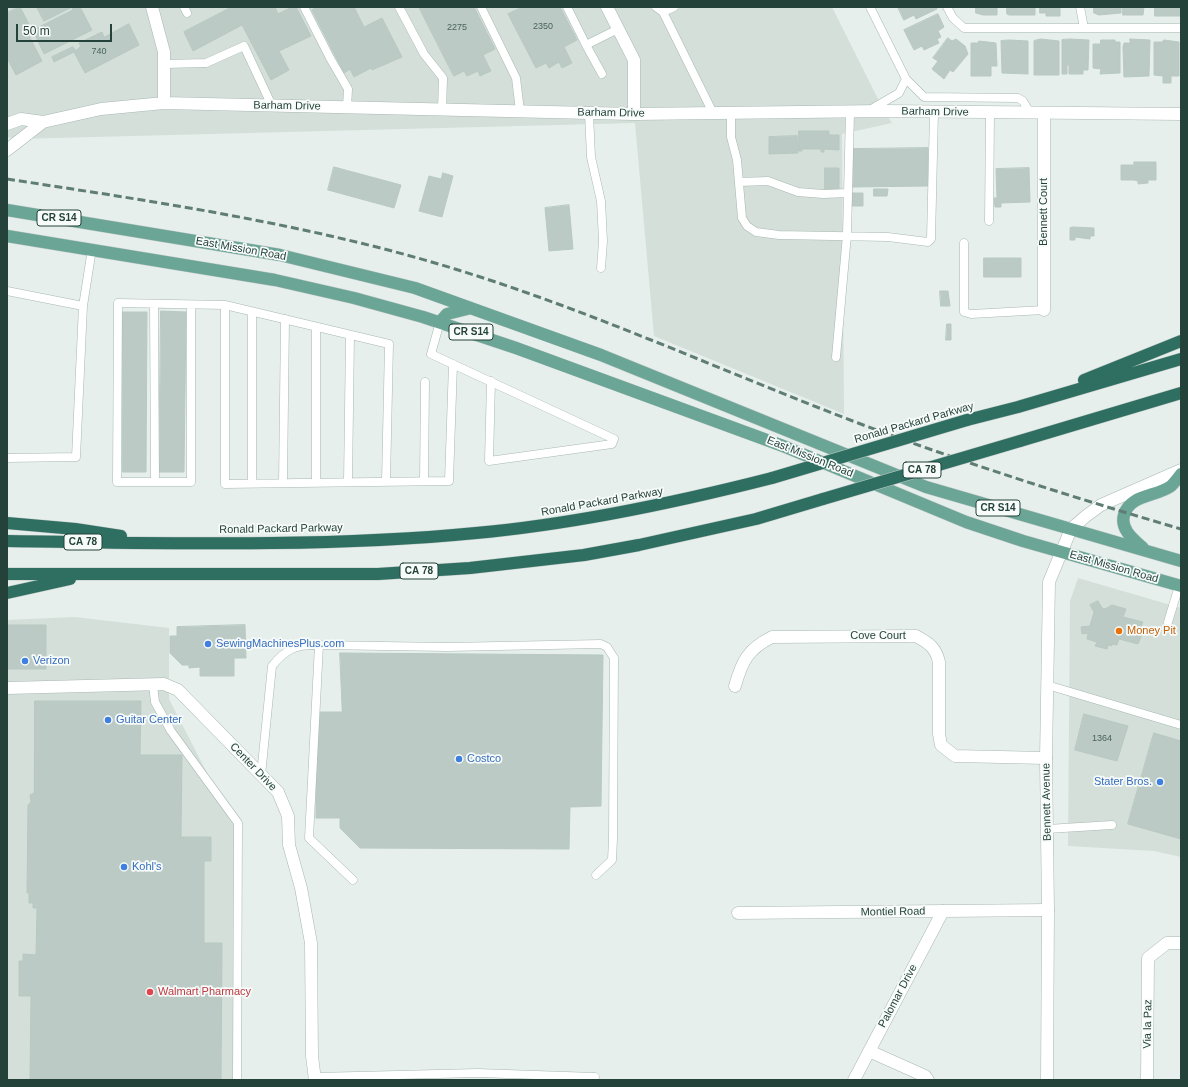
<!DOCTYPE html>
<style>
body{margin:0}
#map{position:relative;width:1188px;height:1087px;overflow:hidden;background:#e6efeb;font-family:Helvetica,sans-serif}
canvas{display:block}
.frame{position:absolute;inset:0;border:8px solid #24423a;pointer-events:none}
.scale{position:absolute;left:16px;top:24px;width:96px;height:18px;box-sizing:border-box;border:2px solid #24423a;border-top:0;padding-left:5px;font-size:12px;line-height:14px;white-space:nowrap;color:#24423a;-webkit-text-stroke:3px #f7fbf9;paint-order:stroke}
</style>
<div id="map">
<canvas width="1188" height="1087"></canvas>
<div class="frame"></div>
<div class="scale">50 m</div>
</div>
<script>
const c = document.querySelector('canvas').getContext('2d');
c.lineJoin = 'round';
function fill(path, color) { c.fillStyle = color; c.fill(path, 'evenodd'); }
function strokePath(path, color, width, dash) { c.strokeStyle = color; c.lineWidth = width; c.lineCap = dash ? 'butt' : 'round'; c.setLineDash(dash || []); c.stroke(path); }
function drawText(font, color, halo, rows, align = 'center') {
  c.font = font + ' Helvetica,sans-serif'; c.lineWidth = 3.5; c.setLineDash([]); c.textBaseline = 'middle'; c.strokeStyle = halo; c.fillStyle = color; for (const [text, x, y, turn = 0] of rows) {
    c.save(); c.translate(x, y); c.rotate((+turn || 0) * Math.PI / 180); c.textAlign = isNaN(turn) ? turn : align; if (halo) c.strokeText(text, 0, 0); c.fillText(text, 0, 0); c.restore();
  }
}
const built = new Path2D(`
 M7,7H832L884,111L892,123L842,134L844,414L654,336L635,123L17,139L7,137Z
 M1078,578L1181,608V857L1154,851L1068,846L1070,601Z
 M75,617L169,628V699L239,835V1080H7V620Z`);
const building = new Path2D(`
 M20,7L31,28L27,30L16,9Z
 M37,7H72L44,21Z
 M75,7L76,9L80,7L92,30L44,54L33,30L73,10L72,8Z
 M232,7H275L278,14L292,7H296L311,36L279,51L289,70L271,80L242,25L193,51L184,32Z
 M318,7H354L364,27L382,18L402,57L372,70L371,68L354,77L350,69L344,73L312,10Z
 M419,7H474L495,49L483,55L491,71L480,76L478,71L467,76L464,71L454,76Z
 M523,7H560L577,40L564,47L572,63L562,68L559,62L549,68L546,63L536,68L508,14Z
 M898,7H936L937,9L916,19L914,15L904,20Z
 M976,7H1003H997V15H983L976,13Z
 M1007,7H1035V15H1009L1007,14Z
 M1040,7H1060V16H1046V13H1040Z
 M1094,7H1121V13L1099,15L1094,13Z
 M1123,7H1144L1143,15H1123Z
 M1155,7H1181V16H1155Z
 M15,9L42,61L16,75L7,58V13Z
 M938,14L944,27L938,31L941,37L937,39L939,43L924,50L922,46L914,50L904,30Z
 M129,24L139,45L85,73L74,52L80,47L82,49L79,43L102,32L104,37Z
 M948,38L952,41L956,39L965,46L968,54L953,72L950,70L944,79L932,69L938,61L933,58Z
 M1041,39L1059,41V75H1034V41Z
 M1070,39L1089,40L1088,70H1083V74H1069V65H1067V74H1062V40Z
 M1130,39L1150,40L1149,76L1124,77L1123,47L1124,43H1130Z
 M1009,40L1028,41V74L1002,73L1001,41Z
 M1101,40H1115V42H1120V73L1100,74L1101,69L1093,68V44H1100Z
 M1164,40L1179,42V76H1171V83H1163V76L1154,75V42H1162Z
 M979,41L996,43L997,66H991V76H971V43H978Z
 M73,47L76,51L54,62L52,57Z
 M799,131H829V135H839V150L824,149V152H821V149H802V151H799Z
 M797,136L798,153L769,154V137Z
 M928,148V186L852,187V149Z
 M1134,162H1156V180H1148V183L1138,184V181L1134,180H1121V165H1134Z
 M334,167L401,185L394,208L328,190Z
 M825,168H839V189H825Z
 M1029,168L1030,202L1001,203V207H995L994,198H997L996,169Z
 M443,173L453,176L442,217L419,211L429,176L441,179Z
 M874,189H888L887,196H874Z
 M852,193H863V206H852Z
 M569,205L573,249L549,251L545,208Z
 M1073,227L1094,228V236H1090V239L1075,237V240H1070V228Z
 M984,258H1021V277H984Z
 M940,291H948L950,306H941Z
 M161,311L186,312L184,472H159Z
 M123,312H147L146,472H123Z
 M947,324H951V340H946Z
 M1098,601L1102,608L1105,609L1112,605L1126,609L1123,617L1143,622L1140,629L1129,626L1128,628L1143,632L1138,644L1119,639L1117,645L1112,644V646L1108,645L1107,649L1095,646L1097,642L1087,639L1088,633L1082,634L1081,627L1090,626L1094,612L1090,605Z
 M7,625H46V669H7Z
 M245,625L246,658H234V676H200V667L189,668V665H182L170,653V636H177V627Z
 M340,653L603,655L601,806L570,807L569,849L360,848L340,828V818H316V712H342Z
 M35,701H141L140,755H182L181,837H211V861H204V943H222L221,1080H30L31,996H19V961H23V954L36,955L37,908H33V903H29V893H27L28,805L31,802L30,795L34,793Z
 M1084,714L1128,726L1117,761L1075,750Z
 M1154,733L1181,741V839L1128,824Z`);
const service = new Path2D(`
 M184,7L187,13
 M304,7L330,58L348,89L347,107
 M399,7L424,54L443,78L442,110
 M481,7L516,78L520,111
 M567,7L586,45
 M656,7L663,12L713,113
 M870,7L906,79L924,97L1018,98L1023,101L1030,113
 M947,7L953,18L964,28H1181
 M1080,7L1084,28
 M663,12L674,7
 M164,64L206,63L244,46L272,106
 M602,74L586,45L618,29
 M870,110L899,93L906,79
 M589,113L591,157L601,201L603,241L601,268
 M731,113V137L737,160L742,218L747,226L756,232L779,235L888,237L928,242L931,239L934,112
 M739,182L768,181L798,192L823,194L848,193
 M989,221L990,113
 M964,243V312L971,314L1044,310
 M7,291L83,306L76,457L7,458
 M154,304L155,482
 M191,305V482H117L118,303L225,305L389,344L386,481
 M225,305V484L449,481L453,364
 M83,306L92,249
 M252,312V483
 M440,322L431,354L614,439L612,444L489,461L491,381
 M836,357L847,235L850,112
 M424,481L425,382
 M348,482L350,335
 M283,483L285,319
 M316,483V327
 M1168,622L1179,586
 M319,645L447,647L601,644L607,647L614,658L613,839L612,860L596,875
 M153,685L155,702L171,731L238,823L237,1080
 M1047,685L1181,725
 M261,775L272,666C286,649 296,644 319,645L309,838L353,880
 M1047,829L1112,825
 M315,1077L478,1073L595,1077`);
const minor = new Path2D(`
 M1044,114V310
 M735,686C742,661 748,649 772,637L916,636C929,643 936,648 939,662V734L941,745L955,756L1046,758
 M7,688L164,684L178,690L278,792L288,816L289,845L301,888L311,943L312,1056L315,1080
 M738,913L1048,910
 M869,1051L925,1076L928,1080
 M854,1080L943,911
 M1147,1080L1148,958L1167,943H1181`);
const tertiary = new Path2D(`
 M152,7L164,52V103
 M607,7L634,60V114
 M7,124L21,119L43,122L101,109L164,103L634,114L884,111L1181,114
 M7,150L43,122
 M1047,1080L1048,910L1046,758L1049,582L1071,529L1086,516L1101,505L1181,470`);
const primary = new Path2D(`
 M7,210L280,255L415,288L601,355L926,487L1181,561
 M7,236L275,280L354,298L423,317L516,348L783,446L966,522L1023,541L1181,586
 M440,322L447,314L471,308
 M1143,548C1133,539 1120,529 1124,515C1130,494 1156,497 1171,486C1174,483 1178,478 1181,474`);
const motorway = new Path2D(`
 M1084,380L1181,341
 M967,420L1018,407L1181,359
 M1020,441L1181,393
 M7,523L75,529L121,536
 M7,541C163,543 320,548 476,533C576,524 674,503 772,478
 M7,574H378L470,568L584,555L639,545L756,519L823,499
 M7,593L70,579`);
const rail = new Path2D(`
 M7,179C157,202 309,224 455,269C592,311 724,372 858,423C964,463 1072,497 1181,529`);
const motorwayBridge = new Path2D(`
 M772,478L967,420
 M823,499L1020,441`);
const markers = [
 [1119,631,4,"#e8710a"],
 [208,644,4,"#3f7fe0"],
 [25,661,4,"#3f7fe0"],
 [108,720,4,"#3f7fe0"],
 [459,759,4,"#3f7fe0"],
 [1160,782,4,"#3f7fe0"],
 [124,867,4,"#3f7fe0"],
 [150,992,4,"#e0444e"]
];
const numberNames = [
 ["2350",543,27],
 ["2275",457,28],
 ["740",99,52],
 ["1364",1102,739]
];
const shields = [
 [59,218,44],
 [471,332,44],
 [922,470,38],
 [998,508,44],
 [83,542,38],
 [419,571,38]
];
const shieldNames = [
 ["CR S14",59,218],
 ["CR S14",471,332],
 ["CA 78",922,470],
 ["CR S14",998,508],
 ["CA 78",83,542],
 ["CA 78",419,571]
];
const streetNames = [
 ["Barham Drive",287,106,1],
 ["Barham Drive",935,112,1],
 ["Barham Drive",611,113,1],
 ["Bennett Court",1044,212,-90],
 ["East Mission Road",241,249,10],
 ["Ronald Packard Parkway",914,423,-16],
 ["East Mission Road",810,457,22],
 ["Ronald Packard Parkway",602,502,-10],
 ["Ronald Packard Parkway",281,529,-1],
 ["East Mission Road",1114,567,16],
 ["Cove Court",878,636],
 ["Center Drive",253,767,46],
 ["Bennett Avenue",1047,802,-91],
 ["Montiel Road",893,912,-1],
 ["Palomar Drive",898,996,-62],
 ["Via la Paz",1148,1024,-89]
];
const foodNames = [
 ["Money Pit",1127,631]
];
const shopNames = [
 ["SewingMachinesPlus.com",216,644],
 ["Verizon",33,661],
 ["Guitar Center",116,720],
 ["Costco",467,759],
 ["Stater Bros.",1152,782,"right"],
 ["Kohl's",132,867]
];
const healthNames = [
 ["Walmart Pharmacy",158,992]
];
fill(built, '#d4dfda');
fill(building, '#bbcac4');
strokePath(building, '#b8c9c2', 1);
strokePath(service, '#a8b8b2', 9);
strokePath(minor, '#a8b8b2', 13);
strokePath(tertiary, '#a8b8b2', 13);
strokePath(primary, '#c2cac8', 13);
strokePath(motorway, '#c2cac8', 13);
strokePath(service, '#fff', 8);
strokePath(minor, '#fff', 12);
strokePath(tertiary, '#fff', 12);
strokePath(primary, '#6aa596', 12);
strokePath(motorway, '#2f6f62', 12);
strokePath(rail, '#5f7d75', 3, [8, 4]);
strokePath(motorwayBridge, '#c2cac8', 13, []);
strokePath(motorwayBridge, '#2f6f62', 12);
for (const [x, y, r, color] of markers) { const dot = new Path2D(); dot.arc(x, y, r, 0, 2 * Math.PI); c.fillStyle = color; c.fill(dot); strokePath(dot, '#f7fbf9', 1.5); }
drawText('9px', '#4a645c', null, numberNames);
for (const [x, y, w] of shields) { const box = new Path2D(); box.roundRect(x - w / 2, y - 8, w, 16, 3); c.fillStyle = '#f7fbf9'; c.fill(box); strokePath(box, '#24423a', 1); }
drawText('bold 10px', '#24423a', null, shieldNames);
drawText('11px', '#24423a', '#f7fbf9', streetNames);
drawText('11px', '#c56008', '#f7fbf9', foodNames, 'left');
drawText('11px', '#366cbe', '#f7fbf9', shopNames, 'left');
drawText('11px', '#be3a42', '#f7fbf9', healthNames, 'left');
</script>
